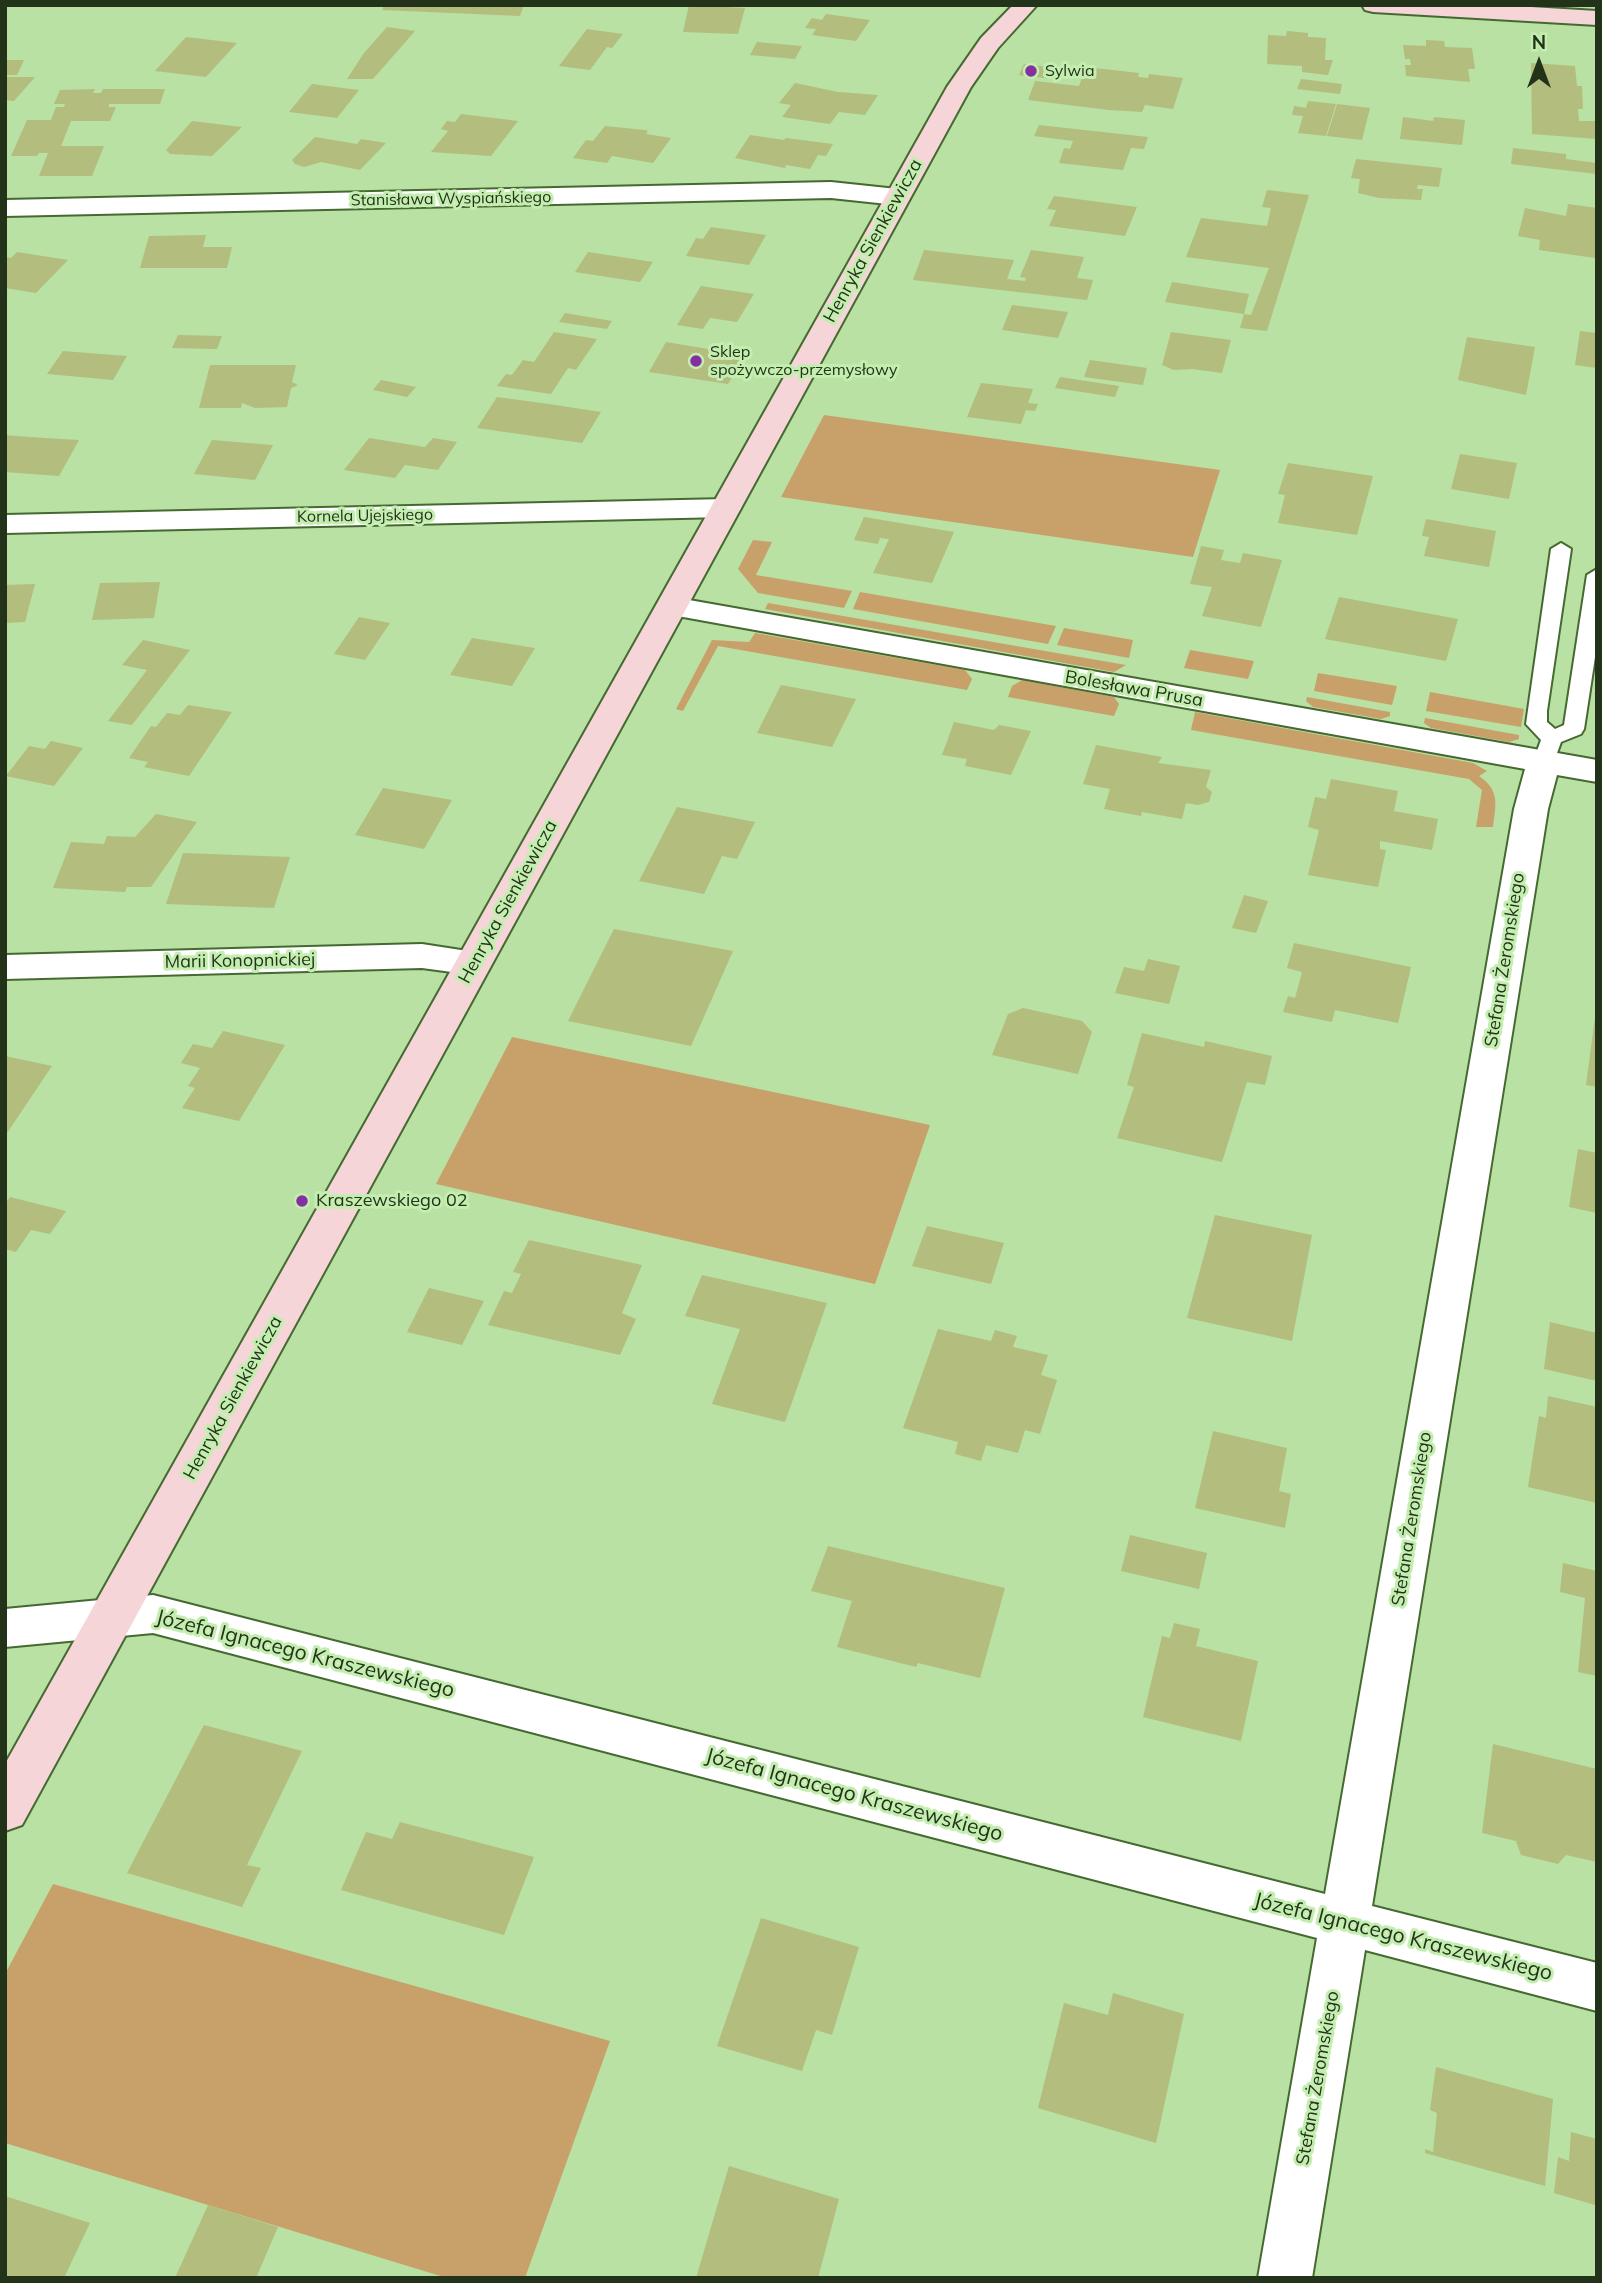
<!DOCTYPE html>
<meta charset="utf-8">
<style>
body{margin:0}
#map{position:relative;width:1602px;height:2283px;overflow:hidden;background:#b8e1a3;font-family:Mulish,sans-serif}
canvas{display:block}
.frame{position:absolute;inset:0;border:7px solid #23331a;pointer-events:none}
.north{position:absolute;left:1504px;top:28px;width:70px;height:70px;-webkit-text-stroke:5px #c4eeb0;paint-order:stroke;rotate:0deg;font-size:19px;font-weight:700;line-height:28px;text-align:center;color:#23331a}
.north::after{content:'';display:block;margin:auto;width:24px;height:32px;background:#23331a;clip-path:polygon(50% 0,100% 100%,50% 72%,0 100%)}
</style>
<div id="map">
<canvas width="1602" height="2283"></canvas>
<div class="frame"></div>
<div class="north">N</div>
</div>
<script>
const c = document.querySelector('canvas').getContext('2d');
c.lineJoin = 'round';
function fill(path, color) { c.fillStyle = color; c.fill(path, 'evenodd'); }
function strokePath(path, color, width, dash) { c.strokeStyle = color; c.lineWidth = width; c.lineCap = dash ? 'butt' : 'round'; c.setLineDash(dash || []); c.stroke(path); }
function drawText(font, color, halo, rows, align = 'center') {
  c.font = font + ' Mulish,sans-serif'; c.lineWidth = 6; c.setLineDash([]); c.textBaseline = 'middle'; c.strokeStyle = halo; c.fillStyle = color; for (const [text, x, y, turn = 0] of rows) {
    c.save(); c.translate(x, y); c.rotate((+turn || 0) * Math.PI / 180); c.textAlign = isNaN(turn) ? turn : align; if (halo) c.strokeText(text, 0, 0); c.fillText(text, 0, 0); c.restore();
  }
}
const green = new Path2D(`
 M824,415L1220,470L1193,557L781,497Z
 M753,540L772,542L756,575L852,591L844,608L758,593L738,569Z
 M860,592L1056,626L1048,644L853,609Z
 M768,603L1126,665L1114,672L765,609Z
 M1064,628L1133,640L1129,658L1057,645Z
 M755,633L965,670L972,679L967,690L718,646L683,711L676,709L712,640L749,642Z
 M1190,650L1254,661L1248,679L1184,668Z
 M1318,673L1397,686L1392,705L1314,691Z
 M1022,680L1114,697L1119,704L1114,716L1008,697L1012,686Z
 M1430,692L1524,709L1521,727L1426,711Z
 M1307,697L1390,712V716L1381,719L1313,707L1306,701Z
 M1195,712L1473,763L1487,771L1479,776C1500,790 1496,804 1493,827H1476L1482,790L1469,779L1191,730Z
 M1425,718L1519,735V739L1509,742L1431,728L1424,723Z
 M512,1037L930,1125L875,1284L436,1184Z
 M53,1884L610,2041L525,2278H447L5,2143V1974Z`);
const building = new Path2D(`
 M384,5H524L520,16L382,10Z
 M689,5L745,8L738,34L683,32Z
 M826,14L870,20L856,41L812,35L816,29L805,28L812,18L822,20Z
 M387,27L415,31L373,79H347L364,53Z
 M587,29L623,34L612,48L607,47L590,70L559,66Z
 M1287,31L1308,33V37L1326,38L1325,60H1333L1328,75L1302,72V66L1267,64L1268,35L1286,36Z
 M186,37L237,43L206,77L155,71Z
 M1426,40L1444,41L1445,47L1472,48L1475,69H1468L1470,82L1406,76L1405,65H1411L1410,59H1405L1403,45L1426,46Z
 M757,42L802,46L795,59L750,55Z
 M5,60H24L17,75H5Z
 M1531,63L1575,66L1577,86H1582L1583,109H1578L1579,121H1597V139L1532,134Z
 M1024,64L1064,69L1060,80L1019,75Z
 M1086,67L1139,73L1138,77L1148,78L1149,74L1183,78L1173,109L1145,105L1142,112L1109,110L1028,100L1035,81L1079,86Z
 M5,77H35L14,101L5,100Z
 M1301,79L1309,80L1342,84L1340,94L1297,89Z
 M795,83L838,92L878,95L865,115L839,112L830,124L782,117L791,105L779,103Z
 M312,84L359,90L337,118L289,112Z
 M95,89L93,93H101L103,89H165L160,104H109V107H116L110,121H71L61,146H104L92,176H39L48,153H39L37,156H11L27,120H51L56,107H64L65,104H54L60,90Z
 M1308,101L1336,104L1326,136L1298,133L1303,116L1292,115L1294,106L1306,108Z
 M1337,104L1370,108L1362,140L1327,136Z
 M461,114L502,119L518,121L491,156L431,152L448,131L441,129L447,121L455,122Z
 M1403,117L1433,121L1434,117L1465,120L1462,145L1400,139Z
 M192,121L242,127L212,156L170,154L166,150Z
 M1039,125L1148,137L1144,149L1131,148L1123,170L1059,163L1064,148L1070,149L1073,141L1034,136Z
 M605,126L645,130L648,131L646,134L671,138L653,163L612,156L607,163L573,158L586,140L593,141Z
 M750,135L784,140L786,138L833,144L826,156L818,155L810,169L786,165L785,168L735,158Z
 M315,137L357,144L361,139L386,143L360,170L321,162L304,167L295,164L292,160Z
 M1513,148L1566,154V159L1597,163V174L1511,164Z
 M1356,159L1442,168L1439,187L1418,185L1417,189H1423L1421,200L1379,198L1358,193L1360,179L1351,178Z
 M1267,190L1309,195L1267,331L1240,328L1244,314L1165,302L1172,282L1249,294L1244,314L1251,315L1269,268L1186,257L1201,218L1267,226L1271,208L1262,207Z
 M1054,196L1137,207L1125,236L1049,226L1056,210L1047,209Z
 M1568,204L1597,208L1595,258L1539,250L1540,240L1518,236L1525,208L1566,216Z
 M711,227L766,235L749,265L686,256L696,238L703,239Z
 M206,235L203,247H232L227,268H140L149,236Z
 M924,250L1014,260L1007,279L1025,281L1026,278L1020,277L1031,250L1084,257L1077,278L1093,280L1087,300L913,280Z
 M17,252L68,260L36,293L5,288V257L11,258Z
 M588,252L653,262L640,282L575,272Z
 M701,286L754,294L737,322L710,318L703,329L677,325Z
 M1012,305L1068,312L1058,338L1002,330Z
 M565,313L612,321L607,329L559,322Z
 M1580,331L1597,333V368L1575,365Z
 M554,332L597,339L576,370L568,368L551,394L497,386L506,374L512,375L523,360L534,362Z
 M1171,332L1231,340L1222,373L1192,369L1174,370L1162,365Z
 M178,335L222,336L217,349L172,348Z
 M1467,337L1535,347L1526,395L1458,380Z
 M666,342L720,351L746,355L728,384L649,372Z
 M63,351L88,353L127,356L113,380L47,374Z
 M1090,360L1147,368L1143,385L1084,377Z
 M210,365H296L292,382L298,385L291,388L287,407L255,408L242,403L241,408H199Z
 M1060,377L1119,386L1115,397L1055,388Z
 M381,380L416,387L407,397L373,390Z
 M981,383L1033,389L1028,403L1038,404L1035,411L1026,410L1021,424L967,417Z
 M497,397L549,404L601,412L582,443L477,428Z
 M5,435L29,437L79,440L59,476L5,472Z
 M369,438L425,447L433,438L457,442L438,470L405,465L395,478L344,470Z
 M212,440L273,445L255,480L194,474Z
 M1460,454L1517,463L1509,499L1451,489Z
 M1288,463L1373,476L1357,535L1278,523L1285,495L1278,494Z
 M864,517L954,532L932,583L873,573L889,539L880,538L878,544L854,540Z
 M1426,519L1496,531L1489,567L1424,556L1429,537L1422,536Z
 M1201,546L1224,550L1221,560L1240,563L1243,553L1282,560L1261,627L1202,616L1212,587L1190,584Z
 M160,582L154,618L92,620L100,583Z
 M35,584L25,622L5,623V585Z
 M1339,597L1458,619L1446,661L1325,639Z
 M359,617L390,623L365,660L334,654Z
 M472,638L535,648L512,686L450,675Z
 M143,640L190,650L132,725L108,721L147,670L122,665Z
 M781,685L856,699L832,747L757,733Z
 M188,705L232,712L189,776L144,767L148,762L129,758L151,726L156,727L167,713L180,715Z
 M954,722L994,730L999,725L1031,731L1011,775L965,766L967,759L942,755Z
 M51,741L83,748L54,786L6,776L29,746L45,749Z
 M1096,745L1162,757L1158,763L1211,770L1206,787L1212,792L1209,802L1198,805L1186,803L1182,819L1142,812L1141,816L1104,809L1110,789L1083,784Z
 M1331,779L1398,791L1394,811L1438,819L1432,850L1380,841V849L1386,850L1378,887L1308,875L1319,830L1308,827L1315,797L1326,799Z
 M383,788L452,800L424,849L355,835Z
 M677,807L755,822L737,859L722,856L704,894L639,881Z
 M156,814L197,822L151,887H127L125,892L53,888L71,842L104,844L107,836L135,837Z
 M183,853L290,857L274,908L166,904Z
 M1244,895L1268,901L1256,933L1232,928Z
 M614,929L733,951L691,1046L568,1021Z
 M1294,943L1411,967L1398,1023L1335,1010L1332,1022L1283,1012L1288,996L1295,998L1302,972L1287,968Z
 M1148,959L1180,966L1169,1004L1115,993L1124,967L1144,971Z
 M1023,1008L1082,1021L1092,1032L1078,1074L992,1055L1008,1014Z
 M1595,1017H1597V1087L1586,1085Z
 M223,1031L285,1045L239,1121L182,1108L195,1088L188,1086L200,1068L181,1063L193,1044L212,1048Z
 M1142,1033L1204,1047L1205,1041L1272,1056L1265,1085L1247,1082L1222,1162L1117,1138L1134,1087L1127,1085Z
 M5,1056L52,1066L5,1136Z
 M1578,1149L1597,1153V1213L1569,1207Z
 M10,1197L66,1211L50,1234L31,1230L16,1252L5,1249V1204Z
 M1215,1215L1312,1235L1292,1341L1187,1318Z
 M927,1226L1004,1243L991,1284L912,1266Z
 M529,1240L642,1265L622,1313L636,1319L620,1355L488,1325L504,1291L512,1293L521,1274L513,1272Z
 M702,1275L827,1303L785,1422L712,1404L740,1329L685,1316Z
 M429,1288L484,1301L462,1345L407,1332Z
 M1550,1322L1597,1333V1381L1544,1369Z
 M938,1329L991,1341L995,1330L1017,1336L1013,1347L1048,1355L1041,1375L1057,1380L1040,1434L1025,1430L1018,1453L986,1445L981,1461L955,1454L958,1442L903,1428Z
 M1548,1396L1597,1407V1503L1528,1487L1539,1416L1546,1418Z
 M1213,1431L1287,1448L1279,1491L1291,1494L1285,1528L1195,1508Z
 M1130,1535L1207,1553L1199,1589L1121,1571Z
 M828,1546L1005,1588L980,1678L918,1663L916,1667L837,1647L852,1601L811,1591Z
 M1563,1563L1597,1571V1676L1578,1672L1585,1598L1560,1592Z
 M1174,1623L1200,1629L1196,1646L1258,1661L1241,1741L1143,1717L1162,1636L1170,1638Z
 M204,1725L302,1751L247,1865L261,1868L242,1907L127,1873Z
 M1493,1744L1597,1769V1862L1566,1855L1558,1864L1521,1855L1516,1841L1482,1833Z
 M400,1822L534,1857L504,1935L341,1890L366,1832L392,1839Z
 M761,1918L859,1947L832,2035L816,2030L802,2071L717,2046Z
 M1113,1993L1184,2014L1156,2143L1038,2108L1064,2003L1108,2015Z
 M1436,2067L1553,2099L1545,2186L1425,2153V2149L1433,2152L1437,2113L1430,2110Z
 M1571,2132L1597,2139L1595,2205L1554,2193L1558,2157L1569,2161Z
 M729,2166L839,2199L818,2278H696Z
 M5,2196L90,2223L64,2278H5Z
 M208,2205L278,2227L256,2278H175Z`);
const lane = new Path2D(`
 M1561,543L1571,549L1547,711V722L1555,729L1564,725L1587,575L1597,569V644L1584,729L1581,734L1561,742L1552,767H1536L1533,762L1541,740L1526,724L1551,549Z`);
const street = new Path2D(`
 M831,182L897,189L906,192L910,197L906,202L897,205L831,198L5,216V200Z
 M726,499L737,502L741,508L737,514L726,517L5,533V515Z
 M672,597L1597,760V782L1557,775L1548,809L1372,1906L1597,1963V2011L1365,1950L1312,2278H1258L1317,1938L153,1633L5,1647V1609L153,1595L1325,1894L1514,809L1525,769L661,613L656,606L661,599Z
 M422,944L487,954L492,963L487,972L474,975L422,968L5,979V955Z`);
const secondary = new Path2D(`
 M1013,5H1037L998,48L971,87L22,1825L5,1831V1764L947,87L981,38Z
 M1362,5H1498L1597,11V25L1373,12L1365,10Z`);
const markers = [
 [1031,71,7,"#8331a1"],
 [696,361,7,"#8331a1"],
 [302,1201,7,"#8331a1"]
];
const farPoinames = [
 ["Sylwia",1045,71],
 ["Sklep",710,352],
 ["spożywczo-przemysłowy",710,370]
];
const farStreetnames = [
 ["Stanisława Wyspiańskiego",451,199,-1],
 ["Kornela Ujejskiego",365,516,-1]
];
const streetNames = [
 ["Henryka Sienkiewicza",873,241,-61],
 ["Bolesława Prusa",1134,689,10],
 ["Henryka Sienkiewicza",508,902,-61],
 ["Stefana Żeromskiego",1505,960,-81],
 ["Marii Konopnickiej",240,961,-1],
 ["Henryka Sienkiewicza",233,1398,-61],
 ["Stefana Żeromskiego",1412,1519,-81],
 ["Stefana Żeromskiego",1318,2078,-80]
];
const poiNames = [
 ["Kraszewskiego 02",316,1201]
];
const nearStreetnames = [
 ["Józefa Ignacego Kraszewskiego",305,1654,14],
 ["Józefa Ignacego Kraszewskiego",854,1795,15],
 ["Józefa Ignacego Kraszewskiego",1403,1937,14]
];
fill(green, '#c8a16a');
fill(building, '#b3bd7d');
strokePath(lane, '#456931', 4);
strokePath(street, '#456931', 4);
strokePath(secondary, '#456931', 4);
fill(lane, '#fff');
fill(street, '#fff');
fill(secondary, '#f5d5d8');
for (const [x, y, r, color] of markers) { const dot = new Path2D(); dot.arc(x, y, r, 0, 2 * Math.PI); c.fillStyle = color; c.fill(dot); strokePath(dot, '#c4eeb0', 2.5); }
drawText('16px', '#23331a', '#c4eeb0', farPoinames, 'left');
drawText('16px', '#23331a', '#c4eeb0', farStreetnames);
drawText('18px', '#23331a', '#c4eeb0', streetNames);
drawText('18px', '#23331a', '#c4eeb0', poiNames, 'left');
drawText('21px', '#23331a', '#c4eeb0', nearStreetnames);
</script>
